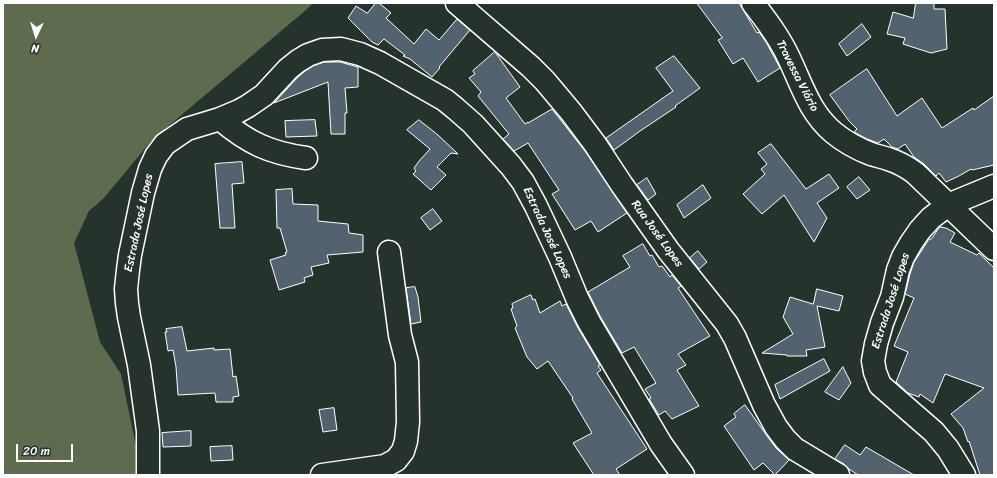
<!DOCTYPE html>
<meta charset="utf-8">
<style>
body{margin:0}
#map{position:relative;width:997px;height:478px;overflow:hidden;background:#26332d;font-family:Sriracha,sans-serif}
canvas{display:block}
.frame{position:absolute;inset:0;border:4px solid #fff;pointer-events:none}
.north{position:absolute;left:16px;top:16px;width:40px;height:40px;-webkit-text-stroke:3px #26332d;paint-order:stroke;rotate:184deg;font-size:11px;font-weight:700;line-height:16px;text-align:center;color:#fff}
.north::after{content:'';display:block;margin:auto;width:14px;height:18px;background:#fff;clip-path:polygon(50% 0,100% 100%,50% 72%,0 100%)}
.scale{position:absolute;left:16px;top:444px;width:57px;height:18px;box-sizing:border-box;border:2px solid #fff;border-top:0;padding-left:5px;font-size:12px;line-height:14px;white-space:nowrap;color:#fff;-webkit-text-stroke:3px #26332d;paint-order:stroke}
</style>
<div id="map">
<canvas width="997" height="478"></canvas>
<div class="frame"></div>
<div class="north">N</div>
<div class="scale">20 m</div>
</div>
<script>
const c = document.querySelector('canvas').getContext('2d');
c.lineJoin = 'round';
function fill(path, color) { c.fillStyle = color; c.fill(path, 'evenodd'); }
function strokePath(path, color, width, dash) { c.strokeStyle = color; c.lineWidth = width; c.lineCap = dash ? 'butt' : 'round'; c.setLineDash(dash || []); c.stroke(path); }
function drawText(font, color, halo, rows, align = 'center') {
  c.font = font + ' Sriracha,sans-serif'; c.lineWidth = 3.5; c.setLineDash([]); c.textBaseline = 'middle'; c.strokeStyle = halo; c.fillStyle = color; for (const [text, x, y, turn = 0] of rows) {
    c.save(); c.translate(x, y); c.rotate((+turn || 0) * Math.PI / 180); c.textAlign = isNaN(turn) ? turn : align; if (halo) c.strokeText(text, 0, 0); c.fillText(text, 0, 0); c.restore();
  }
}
const green = new Path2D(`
 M3,3H313L306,10L153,139L103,199L89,211L74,243L100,342L121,374L140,465L137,475H3Z`);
const building = new Path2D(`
 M376,3H379L391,13L386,18L414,44L426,29L439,40L457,19L470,30L439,67L440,68L432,77L410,59L403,56L405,55L384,39L378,45L372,42L348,18L356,6L367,13Z
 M697,3H739L757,33L759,32L766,42L780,68L758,82L743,58L733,64L718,40L722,38Z
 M916,3H934V9H945L947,49L931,53L903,44L905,38L887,34L893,12L913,18Z
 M862,24L871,37L847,56L839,44Z
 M495,52L520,87L506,98L525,124L528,122V123L552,109L585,151L627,213L598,232L591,221L575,230L552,194L559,190L528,143L514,151L503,139L509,134L478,96L481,92L469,78L475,74L473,71Z
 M674,56L700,88L675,106L676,107L640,131L614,150L606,138L673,91L656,68Z
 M324,62H340L358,67V87L345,88L347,113H345V134H331L328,82L274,103L297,78L305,71L313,66Z
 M867,69L897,116L922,98L942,128L973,108L974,110L994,96V165L972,170L971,169L959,176L946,182L939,173L936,176L924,164L914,157L905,144L898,149L892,147L884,139L878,143L867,139L854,132L857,129L849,121L830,95Z
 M315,120L317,136L286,137L285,121Z
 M419,120L438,135L458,154L451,153L437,167L446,175L431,190L413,174L416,171L414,168L420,160L430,149L407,130Z
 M771,144L806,189L829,174L839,188L817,203L827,218L814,242L784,195L762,214L743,194L765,174L761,169L767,164L758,153Z
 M242,162L244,183L232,184L235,228H220L215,164Z
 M859,177L870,190L857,199L847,187Z
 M647,178L656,194L648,200L637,185Z
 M703,185L711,198L684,218L677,205Z
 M292,189L293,204L318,205V221L348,224L349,233L363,235V252L327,255L329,263L311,267L313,275L304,278L305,282L279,290L270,260L286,255L285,253L287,252L280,228H277L276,190Z
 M433,209L442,221L430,230L421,218Z
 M940,227L946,228L955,233L950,242L977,255L979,253L994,268V475H980L969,441L968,442L963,428L951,414L984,388L945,374L933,403L920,394L919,397L908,393L896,382L908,352L894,346L914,298L905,294L910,274L914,262L922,250L929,239H931Z
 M643,244L650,256L652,255L659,267L662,266L670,277L672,275L681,286L678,288L710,336L678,354L686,365L677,370L699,406L672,419L665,411L659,415L649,399L651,398L645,389L656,383L634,347L622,353L600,316L588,292L630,267L623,256Z
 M698,251L707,262L699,269L690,258Z
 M415,287L418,297L421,322L411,324L406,288Z
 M817,289L843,296L839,311L817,306L825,347L806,350L807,356H787V355L762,353L793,334L783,317L790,297L813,304Z
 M531,295L533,300L535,299L540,313L560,301L562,306L566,304L578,328L600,365L598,366L601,370L597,373L647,449L616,469L620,475H594L573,443L592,433L572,399L573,398L548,361L537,369L527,357L515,328L517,326L511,309L513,308L512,304Z
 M182,327L187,351L214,348V350L230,349L233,377L236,376L239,396L233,397V402H216L215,393L178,395L176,367L173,350L168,351L165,332H167L166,329Z
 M824,359L830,371L780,399L775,385Z
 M843,367L851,383L839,400L825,392Z
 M745,405L770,440L776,448L789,460L775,475L763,463L754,470L724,426L736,417L734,414Z
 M334,408L337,430L323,432L319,410Z
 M191,431V446L163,447L162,433Z
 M845,445L860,455L866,447L914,475H858L849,469L844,464L835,459Z
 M232,446L233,460L211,461L210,447Z`);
const minor = new Path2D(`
 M457,3L531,67L545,81L571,112L595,144L622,185L668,250L727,324L735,338L764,405L776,427L785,439L795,449L838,475
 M753,3C766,20 779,37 788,56C802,85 809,112 834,133C845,142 858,149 871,154C877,156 883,157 888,159C898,162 907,167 915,173L994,249
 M220,119C248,143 270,153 306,158
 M148,475V431L146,416L139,365L129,317L127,303L126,289L128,270L130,255L143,193L150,169L156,156L165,144L187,129L220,119L239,111L248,106L264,95L288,69L298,61L308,55L322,50L341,49L360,54L380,63L445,100L456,109L473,124L511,166L523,182L536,206L560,257L577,298L589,322L661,444L683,475
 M322,475L385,466L396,460L403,451L406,441L408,422L407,362L400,335L389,252
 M964,475L948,449L934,432L880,385L875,372L873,361L876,344L882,323L892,297L898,270L903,257L911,243L920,230L931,218L948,205L994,186`);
const streetNames = [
 ["Travessa Viário",797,76,63],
 ["Estrada José Lopes",139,223,-78],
 ["Estrada José Lopes",547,233,65],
 ["Rua José Lopes",657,234,54],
 ["Estrada José Lopes",891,301,-72]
];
fill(green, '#5d6c4e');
fill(building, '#52636f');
strokePath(building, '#fff', 1);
strokePath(minor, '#fff', 25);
strokePath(minor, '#26332d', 22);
drawText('12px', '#fff', '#26332d', streetNames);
</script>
